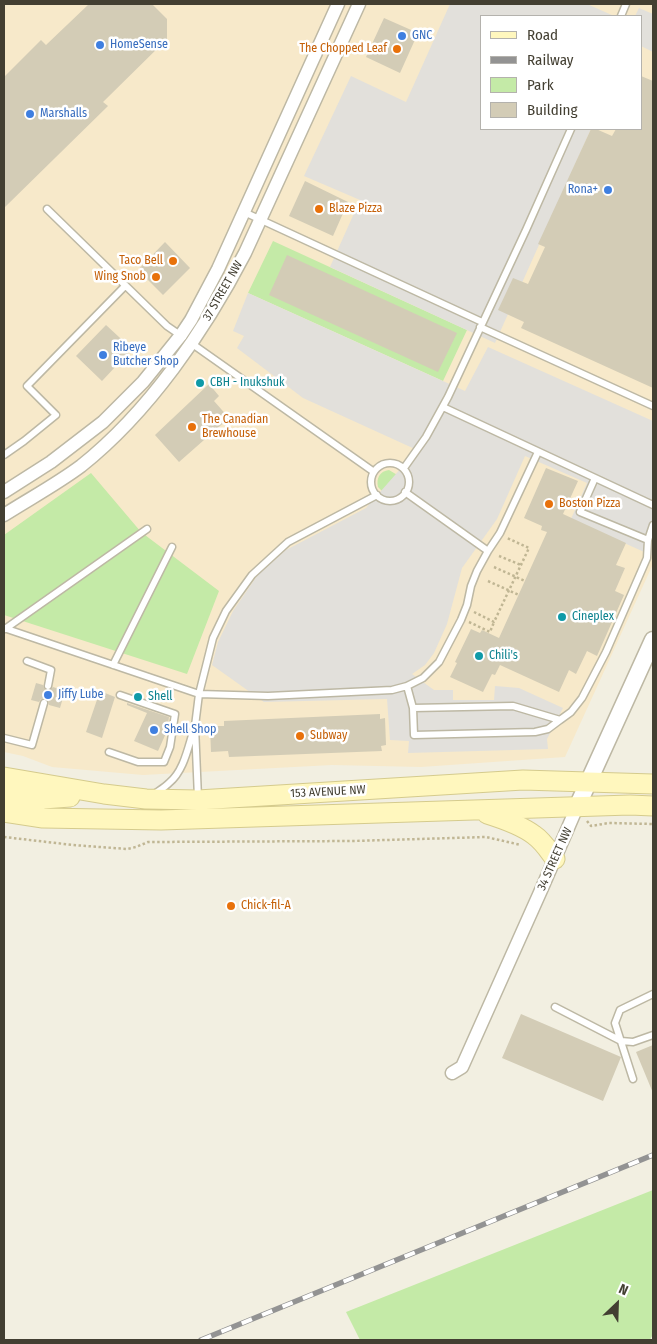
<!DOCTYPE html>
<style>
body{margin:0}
#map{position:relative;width:657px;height:1344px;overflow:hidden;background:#f2efe1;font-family:"Fira Sans Condensed",sans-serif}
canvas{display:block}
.frame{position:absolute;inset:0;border:5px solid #433f32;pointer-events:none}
.legend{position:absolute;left:480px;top:15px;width:162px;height:115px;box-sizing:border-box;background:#fff;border:1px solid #b4b2ad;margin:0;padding:6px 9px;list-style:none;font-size:15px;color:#433f32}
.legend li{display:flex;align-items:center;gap:10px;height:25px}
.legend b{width:25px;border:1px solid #b4b2ad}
.north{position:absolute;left:592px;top:1279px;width:50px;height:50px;-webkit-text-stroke:4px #fff;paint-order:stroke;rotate:24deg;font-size:14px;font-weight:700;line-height:20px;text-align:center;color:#433f32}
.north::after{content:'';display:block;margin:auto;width:18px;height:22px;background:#433f32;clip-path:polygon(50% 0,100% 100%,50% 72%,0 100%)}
</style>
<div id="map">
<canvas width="657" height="1344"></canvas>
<div class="frame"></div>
<ul class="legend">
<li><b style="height:6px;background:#fff7be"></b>Road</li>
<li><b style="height:6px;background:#939393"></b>Railway</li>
<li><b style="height:14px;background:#c4eaa7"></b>Park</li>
<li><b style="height:14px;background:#d3ccb6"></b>Building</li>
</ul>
<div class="north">N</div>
</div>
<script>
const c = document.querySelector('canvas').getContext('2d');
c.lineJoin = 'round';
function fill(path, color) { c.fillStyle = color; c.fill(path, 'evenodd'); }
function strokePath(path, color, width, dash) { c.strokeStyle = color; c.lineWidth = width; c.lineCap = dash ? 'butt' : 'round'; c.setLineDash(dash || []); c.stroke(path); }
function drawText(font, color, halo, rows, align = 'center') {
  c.font = font + ' "Fira Sans Condensed",sans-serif'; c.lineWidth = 5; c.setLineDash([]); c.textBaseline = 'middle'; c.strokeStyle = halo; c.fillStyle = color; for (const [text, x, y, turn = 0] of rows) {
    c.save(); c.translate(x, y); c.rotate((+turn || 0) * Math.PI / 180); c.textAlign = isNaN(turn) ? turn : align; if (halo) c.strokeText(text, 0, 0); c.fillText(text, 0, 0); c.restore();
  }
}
const commercial = new Path2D(`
 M4,4H653V564L565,757L421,767L332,765L143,775L52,767L23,756L4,752ZM481,16H641V129H481Z`);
const green = new Path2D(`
 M273,241L467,330L443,381L248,293Z
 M389,470L399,476L383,492L378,487C376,478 380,471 389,470Z
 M91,473L141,532L219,591L187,674L4,615V535Z
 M653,1190V1334L650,1340H360L346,1312Z`);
const parking = new Path2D(`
 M450,4H587L614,16H481V129H591L495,343L330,267L360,200L304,176L351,76L406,102Z
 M639,8L653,14V52L641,46V16H635Z
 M248,293L465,391L488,347L653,421V556L571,519L587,483L525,456L497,519L462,568L447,624L434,653L425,665L412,674L434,690H453V700H494L495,686L519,688L563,708L547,739L548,749L408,753L409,741L390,740L387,699L264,702L212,665L218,642L233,611L257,576L286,550L366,508L417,450L303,398L237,348L244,336L233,331Z`);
const building = new Path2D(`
 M89,4H152L167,19V39L103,102L108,106L4,208V77L41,40L46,45Z
 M384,18L418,33L400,73L366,57Z
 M641,76L653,81V388L521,328L524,322L498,310L513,278L528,284L545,247L538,244L591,129H596L612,136L616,129H641Z
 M305,181L348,202L333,236L289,216Z
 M165,242L190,268L163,295L138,270Z
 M287,255L457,333L438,372L269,295Z
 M106,325L132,349L102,381L76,356Z
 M209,384L219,396L214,401L229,418L179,462L155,435Z
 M546,468L578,481L563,514L626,543L616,565L625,568L615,591L624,595L597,656L587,651L576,674L569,670L559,692L500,665L495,675L492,674L483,692L450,677L457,663L455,662L471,629L480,633L482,630L499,638L547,532L541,530L542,526L524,518Z
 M36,683L43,685L44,688L47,691L50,690L53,687L65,691L60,708L49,705L48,700L45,698L41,699L39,702L31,700Z
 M100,691L115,697L102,738L86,732Z
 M127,703L169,717L167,731L158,751L134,741L147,713L127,705Z
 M380,714V719L385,718L386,745L381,746L382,751L229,757L228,751L211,752L210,726H224V721Z
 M521,1014L621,1057L603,1101L502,1058Z
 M653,1045V1093L636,1052Z`);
const path = new Path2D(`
 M499,556L521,565
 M494,567L525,581
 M488,581L519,595
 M474,612L494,622L529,548L507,538
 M469,622L490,632L494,622
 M587,821L591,826L609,823L653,824
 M4,837L73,845L127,849L136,847L148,842L353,841L486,837L521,845`);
const service = new Path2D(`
 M621,16L626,4
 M47,209L167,326L183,337
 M244,212L482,322
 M480,327L653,406
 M191,343L374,472
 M443,407L653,505
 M4,455L24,441L56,415L27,386L125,286
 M371 482a19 19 0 1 1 38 0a19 19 0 1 1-38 0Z
 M404,468L426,437L448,397L526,230L571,129
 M595,478L580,512L648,540L653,525
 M488,551L500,533L538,452
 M4,628L199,694L268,696L392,690L407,686L423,678L439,662L461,620L467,605L471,586L477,571L488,551L405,492
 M5,629L147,529
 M27,661L51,670L48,686
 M113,665L172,547
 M407,686L413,708L414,735L535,732L548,729L560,720L513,706L413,708
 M560,720L571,712L582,698L606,652L647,558L648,540
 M4,738L32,745L44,703
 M109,752L138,762H164L170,747L175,714L120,695
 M153,795C158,791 164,788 169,783C184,771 188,747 194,729
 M198,798L195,726L199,694L213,638L226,611L252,575L288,542L377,495
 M555,1007L621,1041L633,1042L653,1035
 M633,1079L615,1023L620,1010L653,994`);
const minor = new Path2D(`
 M4,492L51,462L103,422L143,382L181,335L191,320L218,269L338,4
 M4,515C29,499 57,484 81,466C149,412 205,330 245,253L359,4
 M452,1073L462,1067L542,888L577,807`);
const tertiary = new Path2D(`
 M577,807L653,640`);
const secondary = new Path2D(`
 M4,777L104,794L146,799L198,800L523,780L653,784
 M4,793L43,799L70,797
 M4,812L43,818L161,820L630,805L653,806
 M487,814C503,819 521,825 534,835C543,841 549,851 555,859`);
const rail = new Path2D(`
 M201,1340L653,1155`);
const markers = [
 [402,36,5,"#3f7fe0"],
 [100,45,5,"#3f7fe0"],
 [397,49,5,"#e8710a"],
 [30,114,5,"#3f7fe0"],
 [608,190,5,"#3f7fe0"],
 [319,209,5,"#e8710a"],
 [173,261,5,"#e8710a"],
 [156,277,5,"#e8710a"],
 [103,355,5,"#3f7fe0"],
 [200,383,5,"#0f9aa8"],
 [192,427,5,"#e8710a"],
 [549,504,5,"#e8710a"],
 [562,617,5,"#0f9aa8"],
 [479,656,5,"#0f9aa8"],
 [48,695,5,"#3f7fe0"],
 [138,697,5,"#0f9aa8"],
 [154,730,5,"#3f7fe0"],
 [300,736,5,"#e8710a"],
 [231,906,5,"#e8710a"]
];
const shopNames = [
 ["GNC",412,36],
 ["HomeSense",110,45],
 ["Marshalls",40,114],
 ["Rona+",598,190,"right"],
 ["Ribeye",113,348],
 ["Butcher Shop",113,362],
 ["Jiffy Lube",58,695],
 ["Shell Shop",164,730]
];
const foodNames = [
 ["The Chopped Leaf",387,49,"right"],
 ["Blaze Pizza",329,209],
 ["Taco Bell",163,261,"right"],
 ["Wing Snob",146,277,"right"],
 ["The Canadian",202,420],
 ["Brewhouse",202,434],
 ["Boston Pizza",559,504],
 ["Subway",310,736],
 ["Chick-fil-A",241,906]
];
const streetNames = [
 ["37 STREET NW",223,291,-60],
 ["153 AVENUE NW",328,792,-3],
 ["34 STREET NW",555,859,-66]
];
const cultureNames = [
 ["CBH - Inukshuk",210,383],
 ["Cineplex",572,617],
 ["Chili's",489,656],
 ["Shell",148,697]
];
fill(commercial, '#f7e9ca');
fill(green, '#c4eaa7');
fill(parking, '#e2e0db');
fill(building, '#d3ccb6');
strokePath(service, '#bdb8a4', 9);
strokePath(minor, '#bdb8a4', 15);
strokePath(tertiary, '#bdb8a4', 19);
strokePath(secondary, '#d5cb8d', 21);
strokePath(path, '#c0b694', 2.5, [2.5, 2.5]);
strokePath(service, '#fff', 6);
strokePath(minor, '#fff', 12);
strokePath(tertiary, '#fff', 16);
strokePath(secondary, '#fff7be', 19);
strokePath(rail, '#939393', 5.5);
strokePath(rail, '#fff', 4, [11]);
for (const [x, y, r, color] of markers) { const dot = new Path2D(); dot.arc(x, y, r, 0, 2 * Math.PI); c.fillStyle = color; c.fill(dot); strokePath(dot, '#fff', 2); }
drawText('12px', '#366cbe', '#fff', shopNames, 'left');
drawText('12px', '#c56008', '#fff', foodNames, 'left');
drawText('12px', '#433f32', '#fff', streetNames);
drawText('12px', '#0d838f', '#fff', cultureNames, 'left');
</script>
